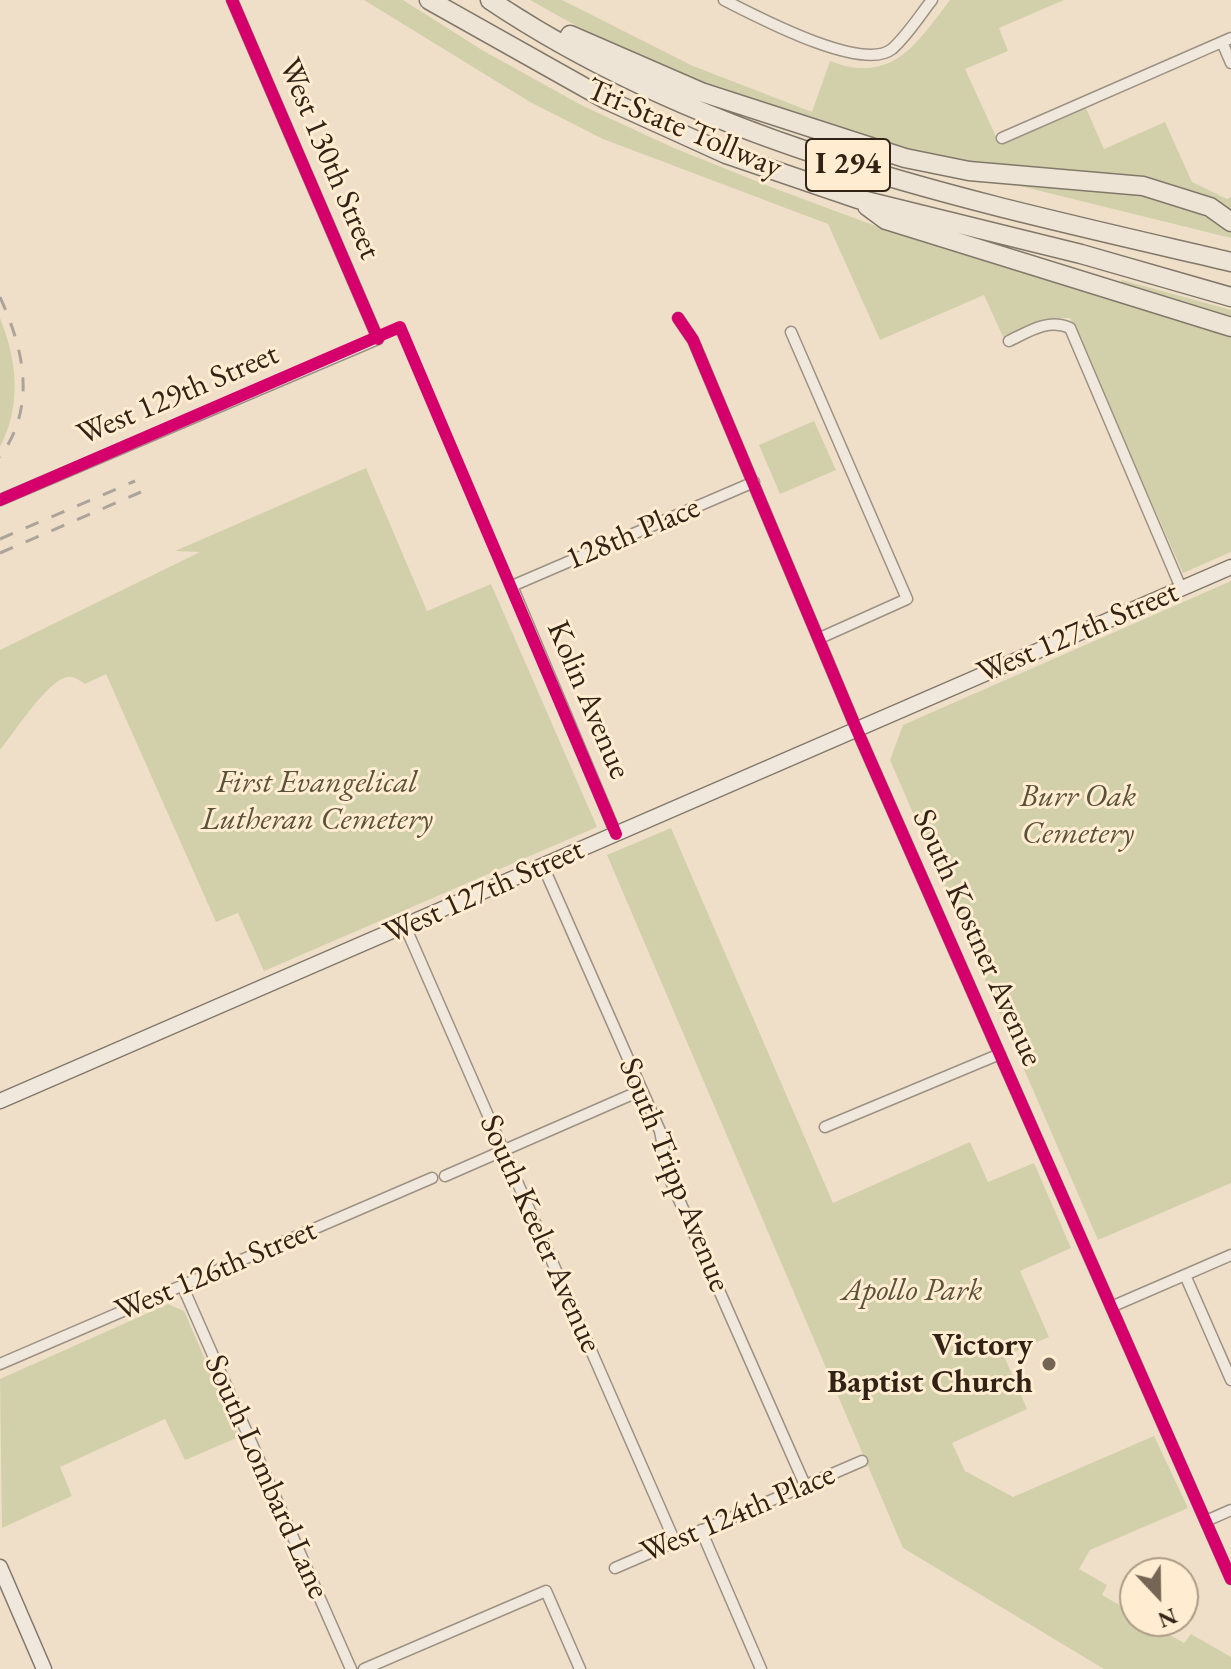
<!DOCTYPE html>
<style>
body{margin:0}
#map{position:relative;width:1231px;height:1669px;overflow:hidden;background:#efdfc8;font-family:"EB Garamond",serif}
canvas{display:block}
.north{position:absolute;left:1119px;top:1557px;width:80px;height:80px;box-sizing:border-box;background:#ffecd1;border:2px solid #ad9c86;border-radius:50%;rotate:158deg;font-size:22px;font-weight:700;line-height:32px;text-align:center;color:#312315}
.north::after{content:'';display:block;margin:auto;width:28px;height:36px;background:#746554;clip-path:polygon(50% 0,100% 100%,50% 72%,0 100%)}
</style>
<div id="map">
<canvas width="1231" height="1669"></canvas>
<div class="north">N</div>
</div>
<script>
const c = document.querySelector('canvas').getContext('2d');
c.lineJoin = 'round';
function fill(path, color) { c.fillStyle = color; c.fill(path, 'evenodd'); }
function strokePath(path, color, width, dash) { c.strokeStyle = color; c.lineWidth = width; c.lineCap = dash ? 'butt' : 'round'; c.setLineDash(dash || []); c.stroke(path); }
function drawText(font, color, halo, rows, align = 'center') {
  c.font = font + ' "EB Garamond",serif'; c.lineWidth = 6; c.setLineDash([]); c.textBaseline = 'middle'; c.strokeStyle = halo; c.fillStyle = color; for (const [text, x, y, turn = 0] of rows) {
    c.save(); c.translate(x, y); c.rotate((+turn || 0) * Math.PI / 180); c.textAlign = isNaN(turn) ? turn : align; if (halo) c.strokeText(text, 0, 0); c.fillText(text, 0, 0); c.restore();
  }
}
const green = new Path2D(`
 M364,0H403L482,50L583,106L674,148L771,187L897,234L1231,334V552L1183,573L1070,318H1055L1004,339L984,295L880,340L828,224L603,139L530,102Z
 M530,0H562L693,66L812,112L830,61C893,85 916,44 950,0H1064L999,28L1008,51L965,69L998,141L1086,108L1104,149L1165,122L1192,182L1227,199L1231,197V212C1140,158 1037,178 936,158C801,131 649,69 530,0Z
 M1004,182C1085,188 1162,184 1231,232V238Z
 M1122,280L1231,310V318L1120,284Z
 M0,318C17,360 22,405 0,447Z
 M814,421L836,470L780,494L759,445Z
 M366,468L427,611L491,584L597,827L264,971L238,913L216,922L106,674L85,684C80,681 74,676 68,677C49,678 13,735 0,750V650L200,552L175,551Z
 M1231,581V1183L1098,1240L890,760L903,725Z
 M671,828L833,1203L970,1142L988,1182L1034,1163L1071,1248L1020,1271L1049,1337L1004,1356L1027,1409L952,1443L965,1471L1013,1497L1154,1436L1188,1508L1090,1550L1079,1569L1107,1585L1102,1595L1135,1614V1621H1146L1184,1643L1191,1634L1231,1657V1669H1104L903,1548L607,855Z
 M168,1304L184,1311L239,1437L185,1460L165,1419L60,1467L72,1496L2,1528L0,1379Z`);
const minor = new Path2D(`
 M724,0C756,16 862,73 892,49C907,36 920,15 932,0
 M1222,42L1231,63
 M1002,138L1231,38
 M678,318L693,340L856,728L1231,1579
 M791,332L907,599L820,638
 M1009,341C1028,332 1048,318 1070,328L1181,588
 M0,500L378,339L232,0
 M616,834L512,586L754,482
 M543,866L660,1131L669,1177L805,1485
 M405,926L675,1542
 M825,1127L1000,1054
 M445,1176L642,1090
 M1185,1275L1231,1380
 M182,1285L351,1669
 M1111,1307L1231,1255
 M0,1364L432,1178
 M1206,1521L1231,1510
 M701,1530L761,1669
 M615,1568L862,1461
 M364,1669L546,1591L580,1669`);
const secondary = new Path2D(`
 M0,1101L1231,567
 M0,1567L44,1669`);
const motorway = new Path2D(`
 M429,0L607,100L726,154L858,199L1081,254L1231,297
 M490,0C712,149 975,202 1231,262
 M570,35L701,92L905,158L969,171L1143,186L1210,207L1231,222
 M867,206L886,220L1231,327`);
const rail = new Path2D(`
 M0,297C24,350 37,406 0,457
 M0,539L135,481
 M0,553L141,492`);
const cycleway = new Path2D(`
 M232,0L378,339
 M678,318L693,340L856,728L1231,1579
 M0,500L400,327L616,834`);
const markers = [
 [1049,1364,8,"#746554"]
];
const shields = [
 [848,165,84]
];
const shieldNames = [
 ["I 294",848,165]
];
const streetNames = [
 ["Tri-State Tollway",684,129,23],
 ["West 130th Street",329,159,67],
 ["West 129th Street",178,395,-23],
 ["128th Place",633,534,-23],
 ["West 127th Street",1078,633,-23],
 ["Kolin Avenue",588,700,67],
 ["West 127th Street",484,892,-24],
 ["South Kostner Avenue",977,938,66],
 ["South Tripp Avenue",674,1175,68],
 ["South Keeler Avenue",540,1234,66],
 ["West 126th Street",216,1271,-23],
 ["South Lombard Lane",266,1477,66],
 ["West 124th Place",738,1514,-23]
];
const parkNames = [
 ["First Evangelical",317,783],
 ["Lutheran Cemetery",317,820],
 ["Burr Oak",1078,797],
 ["Cemetery",1078,834],
 ["Apollo Park",912,1291]
];
const poiNames = [
 ["Victory",1033,1346],
 ["Baptist Church",1033,1383]
];
fill(green, '#d2d0ab');
strokePath(minor, '#9c9183', 13);
strokePath(secondary, '#82786a', 17);
strokePath(motorway, '#82786a', 21);
strokePath(minor, '#f0e8dc', 10);
strokePath(secondary, '#f0e8dc', 14);
strokePath(motorway, '#ede4d6', 18);
strokePath(rail, '#aca49b', 3, [14, 14]);
strokePath(cycleway, '#d6006c', 12);
for (const [x, y, r, color] of markers) { const dot = new Path2D(); dot.arc(x, y, r, 0, 2 * Math.PI); c.fillStyle = color; c.fill(dot); strokePath(dot, '#ffecd1', 3); }
for (const [x, y, w] of shields) { const box = new Path2D(); box.roundRect(x - w / 2, y - 26, w, 52, 6); c.fillStyle = '#ffecd1'; c.fill(box); strokePath(box, '#312315', 2); }
drawText('bold 30px', '#312315', null, shieldNames);
drawText('32px', '#312315', '#ffecd1', streetNames);
drawText('italic 32px', '#5a533b', '#ffecd1', parkNames);
drawText('bold 32px', '#312315', '#ffecd1', poiNames, 'right');
</script>
